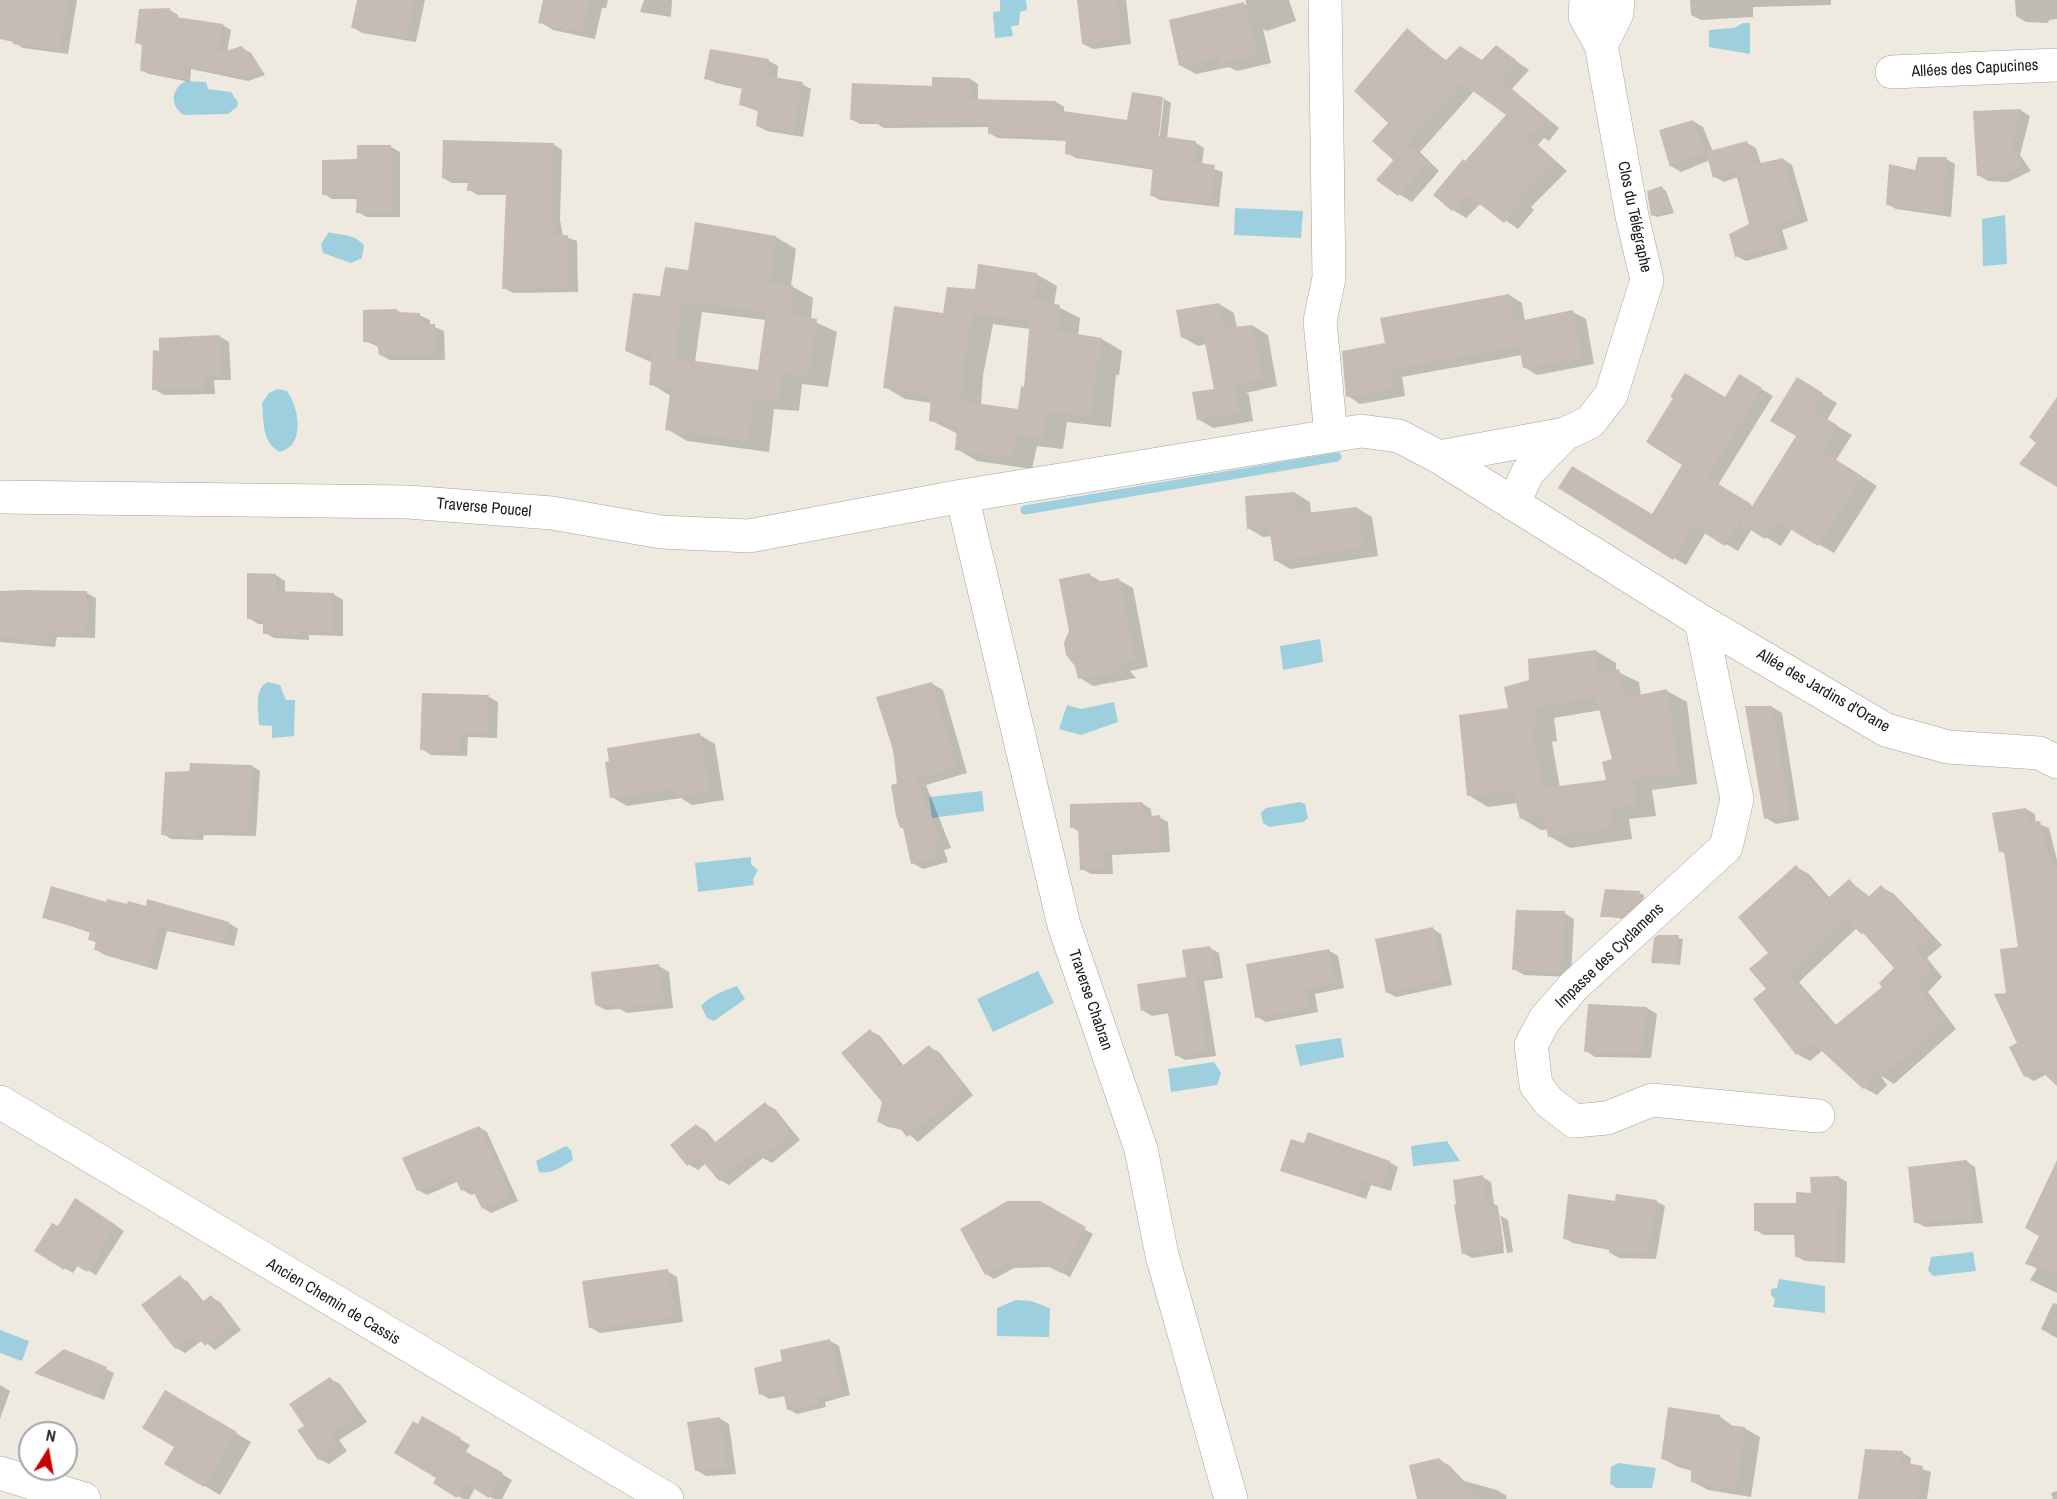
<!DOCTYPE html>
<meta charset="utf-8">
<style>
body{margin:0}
#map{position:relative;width:2057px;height:1499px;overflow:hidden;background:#eeeae0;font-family:"Archivo Narrow",sans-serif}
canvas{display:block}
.north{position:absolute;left:18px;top:1421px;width:60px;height:60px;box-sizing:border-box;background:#fff;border:2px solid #a4a4a4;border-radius:50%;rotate:11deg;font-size:16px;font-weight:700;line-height:24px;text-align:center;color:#1c1c1c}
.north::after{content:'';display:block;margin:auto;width:21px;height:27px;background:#c70300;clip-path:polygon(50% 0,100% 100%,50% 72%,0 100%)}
</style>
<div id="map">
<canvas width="2057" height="1499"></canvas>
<div class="north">N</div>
</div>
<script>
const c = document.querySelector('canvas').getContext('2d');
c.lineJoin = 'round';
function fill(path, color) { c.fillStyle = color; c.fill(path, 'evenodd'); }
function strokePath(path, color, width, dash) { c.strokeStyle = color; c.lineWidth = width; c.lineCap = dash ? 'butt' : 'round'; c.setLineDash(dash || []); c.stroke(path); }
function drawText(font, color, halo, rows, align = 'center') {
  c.font = font + ' "Archivo Narrow",sans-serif'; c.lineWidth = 5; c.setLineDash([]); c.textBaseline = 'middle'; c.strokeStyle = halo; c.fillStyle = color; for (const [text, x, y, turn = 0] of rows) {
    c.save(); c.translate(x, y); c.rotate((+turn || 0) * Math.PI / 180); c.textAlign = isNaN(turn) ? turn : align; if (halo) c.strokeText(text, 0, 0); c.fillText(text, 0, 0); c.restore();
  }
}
const water = new Path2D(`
 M1000,0H1026L1027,10L1020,12L1019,25L1011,26L1013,36L995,38L993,12L1000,11Z
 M1743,23H1750V54L1709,47V30L1734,28Z
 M186,81L206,82L208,89L231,92L238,102L237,107L228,114L184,115C170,106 170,89 186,81Z
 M1235,208L1303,211L1301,238L1234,235Z
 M2005,215L2007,264L1983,266L1982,219Z
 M329,232C342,236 353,233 364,245L362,258L351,263L323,253L321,244Z
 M278,389L287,391C299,408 306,445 280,452C261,442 264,421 262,403L269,393Z
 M1320,639L1323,662L1283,670L1280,646Z
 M268,682L280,685L286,700H295L294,736L272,738V726L259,725C259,711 253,689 268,682Z
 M1114,702L1118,722L1081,735L1059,729L1067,705L1081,709Z
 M982,791L984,811L932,818L929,797Z
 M1300,802L1305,804L1308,818L1303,822L1269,827L1263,823L1261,813L1266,808Z
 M751,857V864L758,870L753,879L754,885L698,892L695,863Z
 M1038,971L1054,1003L993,1032L977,999Z
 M737,986L745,999L714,1021L707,1018L701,1006C711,995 723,991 737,986Z
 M1341,1038L1344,1057L1300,1066L1295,1045Z
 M1214,1062L1221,1073L1217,1085L1171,1092L1168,1069Z
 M1447,1141L1460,1161L1413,1166L1411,1146Z
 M566,1146L571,1150L573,1160C564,1166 550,1175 539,1172L536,1161Z
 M1973,1252L1976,1271L1933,1276L1928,1270L1931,1257Z
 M1779,1279L1825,1286V1313L1773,1307L1775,1299L1771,1295V1289L1777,1288Z
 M1016,1300L1031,1301L1050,1308L1049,1337L997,1336V1308Z
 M0,1330L29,1341L22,1361L0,1353Z
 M1618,1463L1656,1468L1652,1488H1617L1610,1484L1611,1467Z`);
const shadow = new Path2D(`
 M0,0H77L68,54L23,48L14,42L0,39Z
 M359,0H425L416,42L362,33L353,27Z
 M544,0H608L606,8H602L595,39L553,30L540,22Z
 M644,0H672L671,17L640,12Z
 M1078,0H1126L1131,44L1093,49L1083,44Z
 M1245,0H1289L1296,21L1267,31L1263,29L1271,63L1237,71L1229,67L1196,74L1181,66L1244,4L1247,5Z
 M1690,0H1831V5L1753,7V17L1701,20L1691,15Z
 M2015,0H2057V19L2049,20L2048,23L2026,22L2016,16Z
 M170,10L178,15L177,19L223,25L231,30L227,52L242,48L251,53L265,75L248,81L191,69L190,82L149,74L141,70L143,46L136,42Z
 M1407,30L1447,61H1483L1496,47L1529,70L1512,89L1559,128L1549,141L1544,138L1538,145L1567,171L1531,207L1534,210L1518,229L1481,203L1466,218L1453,210L1466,162L1509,114L1475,90L1420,152L1439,171L1412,202L1399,194L1390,123Z
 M711,51L769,61L778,66L777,79L802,84L811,89L803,137L767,131L758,126L760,112L741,105L743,89L716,83L706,78Z
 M970,79L978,84V101L1056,102L1064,107V112L1128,122L1163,98L1171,103L1167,138L1196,143L1204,148L1202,165L1223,172L1219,207L1160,200L1151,195L1154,170L1076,158L1067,153V141L998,138L989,133L990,127L884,128L877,124H860L851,119L934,87ZM1161,99H1164L1159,143H1156Z
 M2020,110L2030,116L2020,155L2031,171L2008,182L1988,181L1978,175Z
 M1693,121L1703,127L1713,152L1747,143L1756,148L1761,164L1783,159L1792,165L1808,221L1782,230L1788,249L1746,261L1736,256L1751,225L1738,177L1724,182L1715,177L1710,160L1681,172L1671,166Z
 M553,144L562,150L560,220L563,236L577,241L578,292L513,293L504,288L507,195H478L469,190V183H452L443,178Z
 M391,147L400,152V217H367L358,212V199H332L324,194L359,161Z
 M1946,159L1955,164L1951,217L1896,209L1887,204L1917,172Z
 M1662,188L1666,191L1674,213L1657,217L1653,215Z
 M776,237L796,249L791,286L813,298L811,320L837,332L828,387L802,384L799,411L774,409L769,452L687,441L667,429L671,396L651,384L653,363L626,351L662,297L690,271ZM702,312L766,320L760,371L695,362Z
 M1036,274L1057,286L1054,305L1080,318L1078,336L1102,339L1122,351L1119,375H1116L1111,427L1067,422L1063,449L1037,446L1032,469L977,461L957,449L958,434L930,420L932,403L905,399L885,387L944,314L976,291ZM993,324L1030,329L1026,388L1019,411L981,405L983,376Z
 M1509,295L1522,303L1525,321L1573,312L1586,319L1594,364L1537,375L1524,367L1522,355L1402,377L1405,396L1360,404L1348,396L1387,345Z
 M1219,304L1234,313L1237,328L1253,326L1268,335L1277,386L1246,393L1249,395L1253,421L1213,428L1198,419L1216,390L1206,344L1198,346L1182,337Z
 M397,310L403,314L419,315L430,320V325L444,331L445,360H390L380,355L379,347L365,341Z
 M219,336L229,342L231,380H214L215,394L164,395L154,389L161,352Z
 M1740,376L1773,396L1718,485L1754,507L1798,436L1797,379L1837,403L1827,420L1852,435L1836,460L1877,486L1834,553L1792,529L1781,546L1752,529L1738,551L1706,532L1686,565L1652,546L1653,516Z
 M1295,493L1310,502L1311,514L1357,508L1372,517L1378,556L1290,569L1275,560L1272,536L1263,537L1248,528Z
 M276,575L285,581V593L333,594L343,600V636L309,635V640L274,638L265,633V624H258L249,618Z
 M1090,575L1103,583L1119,580L1133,588L1148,667L1130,671L1136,678L1093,686L1080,678Z
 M0,593H87L96,598L95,638L57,637L55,647L0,642Z
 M1596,651L1616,663V671L1639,682L1641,696L1667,691L1687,702L1697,784L1652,790L1656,816L1629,819L1632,839L1570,848L1549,836L1548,829L1541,830L1521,818L1518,803L1488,807L1468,795L1510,710L1531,681ZM1601,710L1613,761L1608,782L1560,788L1552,742L1557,741L1554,718Z
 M931,683L943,690L967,773L926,785L951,848L944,850L948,862L923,869L912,863L905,830L901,827L899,784Z
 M489,697L498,702L497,738L468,737L467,756L431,755L422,749Z
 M1772,707L1782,713L1799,820L1776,824L1766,818Z
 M700,735L715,744L724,800L692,805L681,798L627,806L612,797Z
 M252,766L260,771L256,836L204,835L203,840L171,839L163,834L190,773Z
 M1143,804L1151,809L1152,818L1159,817L1168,822L1170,852L1112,855L1113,874H1091L1082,869L1079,832L1072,827Z
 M2026,809L2035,814L2036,823L2049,828L2057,860V1084L2047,1074L2034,1081L2025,1076L2008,994L2020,948L2006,854L2000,851Z
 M1796,867L1809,874L1830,898L1849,881L1870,897L1881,887L1894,894L1942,945L1927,958L1942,977L1928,992L1956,1029L1894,1084L1880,1075L1887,1085L1877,1095L1864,1088L1823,1050L1810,1061L1797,1054L1768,989L1770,953ZM1857,928L1868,937L1896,968L1884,987L1837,1026L1799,982Z
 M1639,893L1644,895L1643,904L1626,919L1601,916Z
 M148,901L229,923L238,929L234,946L167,931L157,970L105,955L96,950L97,943L89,939L91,933L44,917L107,904L147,907Z
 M1564,913L1574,919L1571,977L1524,975L1514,969Z
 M1433,929L1441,934L1452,985L1396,997L1387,992Z
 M1658,936L1683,939L1680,965L1653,962Z
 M1210,948L1219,953L1223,978L1204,981L1216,1056L1185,1060L1176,1055L1170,1013L1152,1016L1142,1010L1188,978Z
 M1328,950L1338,956L1344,988L1315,994L1318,1012L1266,1022L1257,1017Z
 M659,966L669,972L673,1008L627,1013L620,1009L606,1010L596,1005Z
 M1647,1008L1657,1014L1651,1058L1595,1057L1586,1051Z
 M871,1031L880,1036L904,1066L929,1047L939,1052L973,1095L918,1142L904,1130L888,1127L879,1122L884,1102Z
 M765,1104L775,1109L800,1140L772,1163L763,1158L729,1185L720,1180L706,1163L698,1170L688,1164L696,1125L706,1131L716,1143Z
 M479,1127L487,1132L518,1201L491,1213L483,1208L476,1193L471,1195L463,1190L459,1181L427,1195L418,1190Z
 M1966,1161L1975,1167L1983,1223L1925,1227L1916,1222Z
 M1389,1162L1398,1167L1391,1191L1371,1185L1366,1199L1282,1171Z
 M2057,1167V1293L2030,1280L2037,1269L2027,1263L2041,1236Z
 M1482,1177L1491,1182L1494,1204L1498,1206L1499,1215L1508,1220L1513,1252L1507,1253L1501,1218L1498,1214L1504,1253L1472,1258L1463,1253Z
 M1839,1177L1847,1182L1845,1263L1805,1261L1796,1256V1235H1764L1755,1230Z
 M1656,1201L1665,1206L1656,1259L1619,1258L1610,1253V1250L1573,1243L1564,1238L1617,1203Z
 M1039,1203L1093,1234L1070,1277L1051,1267L1014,1268L994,1279L986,1274Z
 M84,1205L124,1231L96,1275L78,1265L73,1273L36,1251Z
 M667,1271L677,1277L683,1322L600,1333L590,1327Z
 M180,1277L188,1282L204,1302L211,1297L220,1302L241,1330L215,1350L203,1340L185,1353L176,1348L143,1305Z
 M2053,1303L2057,1304V1338L2041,1329Z
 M830,1341L839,1346L850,1395L825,1402L826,1407L797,1414L788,1409L786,1396L769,1399L761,1394L784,1362Z
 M106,1369L114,1373L104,1400L37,1373Z
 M330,1379L340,1384L367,1422L339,1440L347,1451L329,1464L319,1459L307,1426Z
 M0,1385L10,1391L0,1419Z
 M165,1392L251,1442L220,1495L166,1463L176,1446Z
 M1719,1416L1734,1427L1744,1428L1760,1437L1751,1497L1708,1490L1693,1482V1471L1678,1467L1662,1458Z
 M423,1418L470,1445L465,1453L512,1480L502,1499H494L475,1488L469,1499H463L435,1483L438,1478L419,1425Z
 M719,1418L729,1424L736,1474L706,1476L696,1470Z
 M1866,1451L1903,1453L1911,1458L1910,1465L1931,1472L1927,1499H1859Z
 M1439,1460L1450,1466L1464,1481L1497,1490L1507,1496L1506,1499H1418Z
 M2057,1491V1499H2053L2051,1493Z`);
const stream = new Path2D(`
 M1025,510L1337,457`);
const building = new Path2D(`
 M0,0H68L60,50L13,44L12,39L0,37Z
 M357,0H414L407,38L351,28Z
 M543,0H589L582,32L538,23Z
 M1077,0H1117L1122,39L1082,44Z
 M1244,2L1257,55L1220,63L1219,57L1179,66L1169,20Z
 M170,8L169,16L223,24L218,53L242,46L258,71L239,77L183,65L182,79L140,71L142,44L135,43L139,9Z
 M1407,28L1445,61L1460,46L1482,60L1496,45L1517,61L1500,80L1547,119L1535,135L1530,131L1526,136L1555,162L1519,199L1522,202L1504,223L1468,195L1452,211L1433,195L1463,159L1465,161L1506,115L1462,83L1407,144L1427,163L1398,196L1376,180L1403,149L1393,160L1372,141L1388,123L1354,91Z
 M710,49L769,59L767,76L803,82L793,132L756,126L758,110L739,105L742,87L704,79Z
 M932,77L970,78V99L1056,101V110L1127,120L1132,92L1163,97L1159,136L1196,141L1193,162L1215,165L1210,203L1150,196L1153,167L1065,154L1066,137L988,134V123H915V125L874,124L873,120H850L852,83L932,86Z
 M2021,109L2011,148L2022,166L1997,177L1977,176L1973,111Z
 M1693,120L1706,152L1670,167L1659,130Z
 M443,140L554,143L551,214H553L554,235H568L569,287L502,289L506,191H467L468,179L442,178Z
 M1747,141L1754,164L1752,165L1783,158L1800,216L1774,225L1780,245L1735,257L1729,234L1749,224L1735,170L1713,178L1706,152Z
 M357,145H391L392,213H356L357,195H322V160L357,159Z
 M1918,157H1947L1943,213L1886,205L1889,164L1915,170Z
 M1662,186L1671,210L1651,216L1647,191Z
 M695,222L776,236L770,283L793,285L790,315L817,319L808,377L782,373L778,401L754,399L748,441L665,430L671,387L649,385L652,355L625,351L633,293L660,296L665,267L688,270ZM682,301L766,312L758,370L675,358Z
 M978,264L1037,273L1034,299L1060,305L1058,331L1102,338L1099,365L1096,364L1091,417L1047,411L1043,438L1017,435L1011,458L955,450L957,427L929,421L931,396L883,388L894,306L943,313L947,287L975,289ZM973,314L1030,320L1024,387L1021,386L1018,409L961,401L963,364Z
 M1509,294L1514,322L1573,310L1582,357L1523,368L1519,346L1390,370L1393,389L1346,397L1342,351L1385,343L1380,318Z
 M1219,303L1224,328L1253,325L1262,378L1222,387L1234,385L1239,412L1197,420L1192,392L1214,389L1203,333L1181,338L1176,310Z
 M397,309V312L420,313L421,324H435V355H379L377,343L363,342V310Z
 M219,335L222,375H204L205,389L152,390L153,350L159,351V338Z
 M1685,373L1725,397L1739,374L1762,388L1707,477L1751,504L1725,546L1693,526L1673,560L1558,488L1572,466L1652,514L1682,465L1646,442L1673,398L1670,397Z
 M1797,377L1823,393L1813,410L1837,425L1822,451L1862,476L1818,546L1777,521L1765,539L1741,524L1796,436L1770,421Z
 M2057,397V487L2019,464L2036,443L2029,437Z
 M1295,492L1298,514L1357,507L1363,547L1274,561L1269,526L1247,529L1245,496Z
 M247,573L276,574V591L334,593V632L300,631V635L263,634V619H247Z
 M1090,573L1092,583L1119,578L1135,660L1118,664L1124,671L1078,679L1075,666L1066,655L1064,643L1069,631L1059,579Z
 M24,590L87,591L86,633H48L46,642H21V638H0V591Z
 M1596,650V674L1619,669L1625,698L1667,689L1678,773L1633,779L1637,805L1609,808L1612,828L1548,837L1544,817L1520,819L1513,791L1467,796L1459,715L1508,708L1504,687L1529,680L1528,659ZM1596,697L1612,759L1602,762L1606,780L1543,788L1532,731L1537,730L1534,707Z
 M932,682L956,767L916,779L941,842L933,844L938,856L911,864L903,828H900L896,816L891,785L897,783L893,750L876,697Z
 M422,693L489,695L487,733L459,732L458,751L420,750Z
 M1745,706H1772L1790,815L1764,819Z
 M700,733L710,792L676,797L675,789L610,798L605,762L609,761L607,748Z
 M190,763L252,765L248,832L196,831L195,836L161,835L165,772L189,771Z
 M1143,802V817L1160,815L1161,848L1104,851L1105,870H1080L1078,828H1070V804Z
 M2026,808L2028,822L2040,821L2052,868H2057V1086L2039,1069L2024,1077L2009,1047L2017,1043L1994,994L2006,993L2000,949L2018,947L2004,851L1999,852L1992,813Z
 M1796,865L1827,899L1849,879L1867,898L1881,885L1931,937L1915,950L1930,969L1916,985L1945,1021L1880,1078L1839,1035L1875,1077L1863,1089L1812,1042L1796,1055L1753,999L1766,989L1749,969L1768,953L1738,917ZM1846,919L1861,934L1863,933L1894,968L1879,983L1882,987L1833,1027L1788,974Z
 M51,886L106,902L107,899L127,904L128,901L146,906L147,899L229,922L225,942L158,927L148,966L114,957V954L94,950L96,941L88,940L90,931L42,918Z
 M1605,889L1640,891L1638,902L1621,917H1600Z
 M1516,910L1565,911L1561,972L1512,970Z
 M1433,927L1444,980L1386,993L1375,939Z
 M1658,935H1679L1676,964L1651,963L1654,938Z
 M1210,946L1215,974L1196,976L1207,1051L1175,1056L1167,1007L1141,1011L1137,984L1186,977L1182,950Z
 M1329,949L1335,983L1306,989L1309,1007L1255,1018L1246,964Z
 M659,964L663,1003L616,1008L615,1003L595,1005L591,972Z
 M1588,1004L1647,1007L1641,1053L1584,1052Z
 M870,1029L901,1067L929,1045L965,1089L907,1137L899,1127L877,1122L882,1102L841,1053Z
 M765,1102L791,1134L761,1158L755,1151L719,1181L698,1156L687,1166L670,1145L696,1124L713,1144Z
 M479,1126L510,1196L482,1209L471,1186L461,1191L454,1175L417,1191L402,1158Z
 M1308,1132L1390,1161L1381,1186L1362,1180L1357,1195L1280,1171L1291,1139L1304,1143Z
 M1967,1160L1974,1218L1914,1223L1908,1167Z
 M2057,1160V1273L2025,1264L2039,1236L2025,1228Z
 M1483,1175L1486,1199H1489L1491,1214L1499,1213L1504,1247L1462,1254L1454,1205L1456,1204L1453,1180Z
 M1839,1176L1837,1259L1795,1257L1794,1231H1754V1203H1796V1192L1811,1193L1810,1177Z
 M1568,1194L1615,1201L1616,1194L1657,1200L1647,1254L1609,1253V1247L1563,1239Z
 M75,1198L116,1225L87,1272L69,1261L64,1270L34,1251L52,1223L58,1226Z
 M1007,1201H1040L1086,1227L1061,1273L1041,1263L1005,1264L985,1275L960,1229Z
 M668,1269L674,1317L589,1328L582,1281Z
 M180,1275L201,1303L211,1295L233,1324L205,1346L196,1334L175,1349L141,1305Z
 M830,1339L842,1390L817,1397L818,1403L787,1410L783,1390L759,1395L754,1368L782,1361L780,1350Z
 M64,1349L107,1367L96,1397L34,1373Z
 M330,1377L358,1416L330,1434L338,1445L318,1460L297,1430L304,1426L289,1404Z
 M165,1390L237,1432L204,1487L164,1464L174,1447L142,1428Z
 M1668,1407L1720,1415L1719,1424L1745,1427L1736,1490L1691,1482V1466L1661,1459Z
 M422,1416L461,1438L456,1446L503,1473L489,1498L465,1483L457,1498L433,1483L436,1478L394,1453L413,1421L418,1424Z
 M720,1417L727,1468L695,1471L687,1422Z
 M1865,1449L1903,1451L1901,1462L1923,1466L1918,1499H1858Z
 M1439,1458L1446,1465L1479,1499H1417L1409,1465Z`);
const street = new Path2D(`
 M1325,0L1329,278L1320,321L1331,436
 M1586,0L1585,16L1601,45L1617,13L1618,0
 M1892,72L2057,65
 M1439,457L1565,434L1590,422L1611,395L1647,280L1632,216L1601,45
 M962,496L1064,925L1141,1149L1162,1255L1231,1499
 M0,497L408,502L552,513L661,532L749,536L962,496L1361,431L1399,436L1439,457L1701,621L1886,730L1948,747L2039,753L2057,762
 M1513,504L1528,472L1565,434
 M1701,621L1737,799L1726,847L1574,986L1545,1019L1531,1045L1536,1085L1549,1102L1574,1121L1607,1118L1652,1100L1818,1116
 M0,1102L667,1499
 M0,1473L84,1499`);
const streetNames = [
 ["Allées des Capucines",1975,69,-3],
 ["Clos du Télégraphe",1634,217,78],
 ["Traverse Poucel",484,508,5],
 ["Allée des Jardins d'Orane",1823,691,30],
 ["Impasse des Cyclamens",1610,956,-44],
 ["Traverse Chabran",1090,1000,71],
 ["Ancien Chemin de Cassis",333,1302,31]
];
fill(water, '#9ecfde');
fill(shadow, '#0003');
strokePath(stream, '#9ecfde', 9);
fill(building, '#c6bcb4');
strokePath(street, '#a3a3a3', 34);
strokePath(street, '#fff', 33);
drawText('16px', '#1c1c1c', '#fff', streetNames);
</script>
